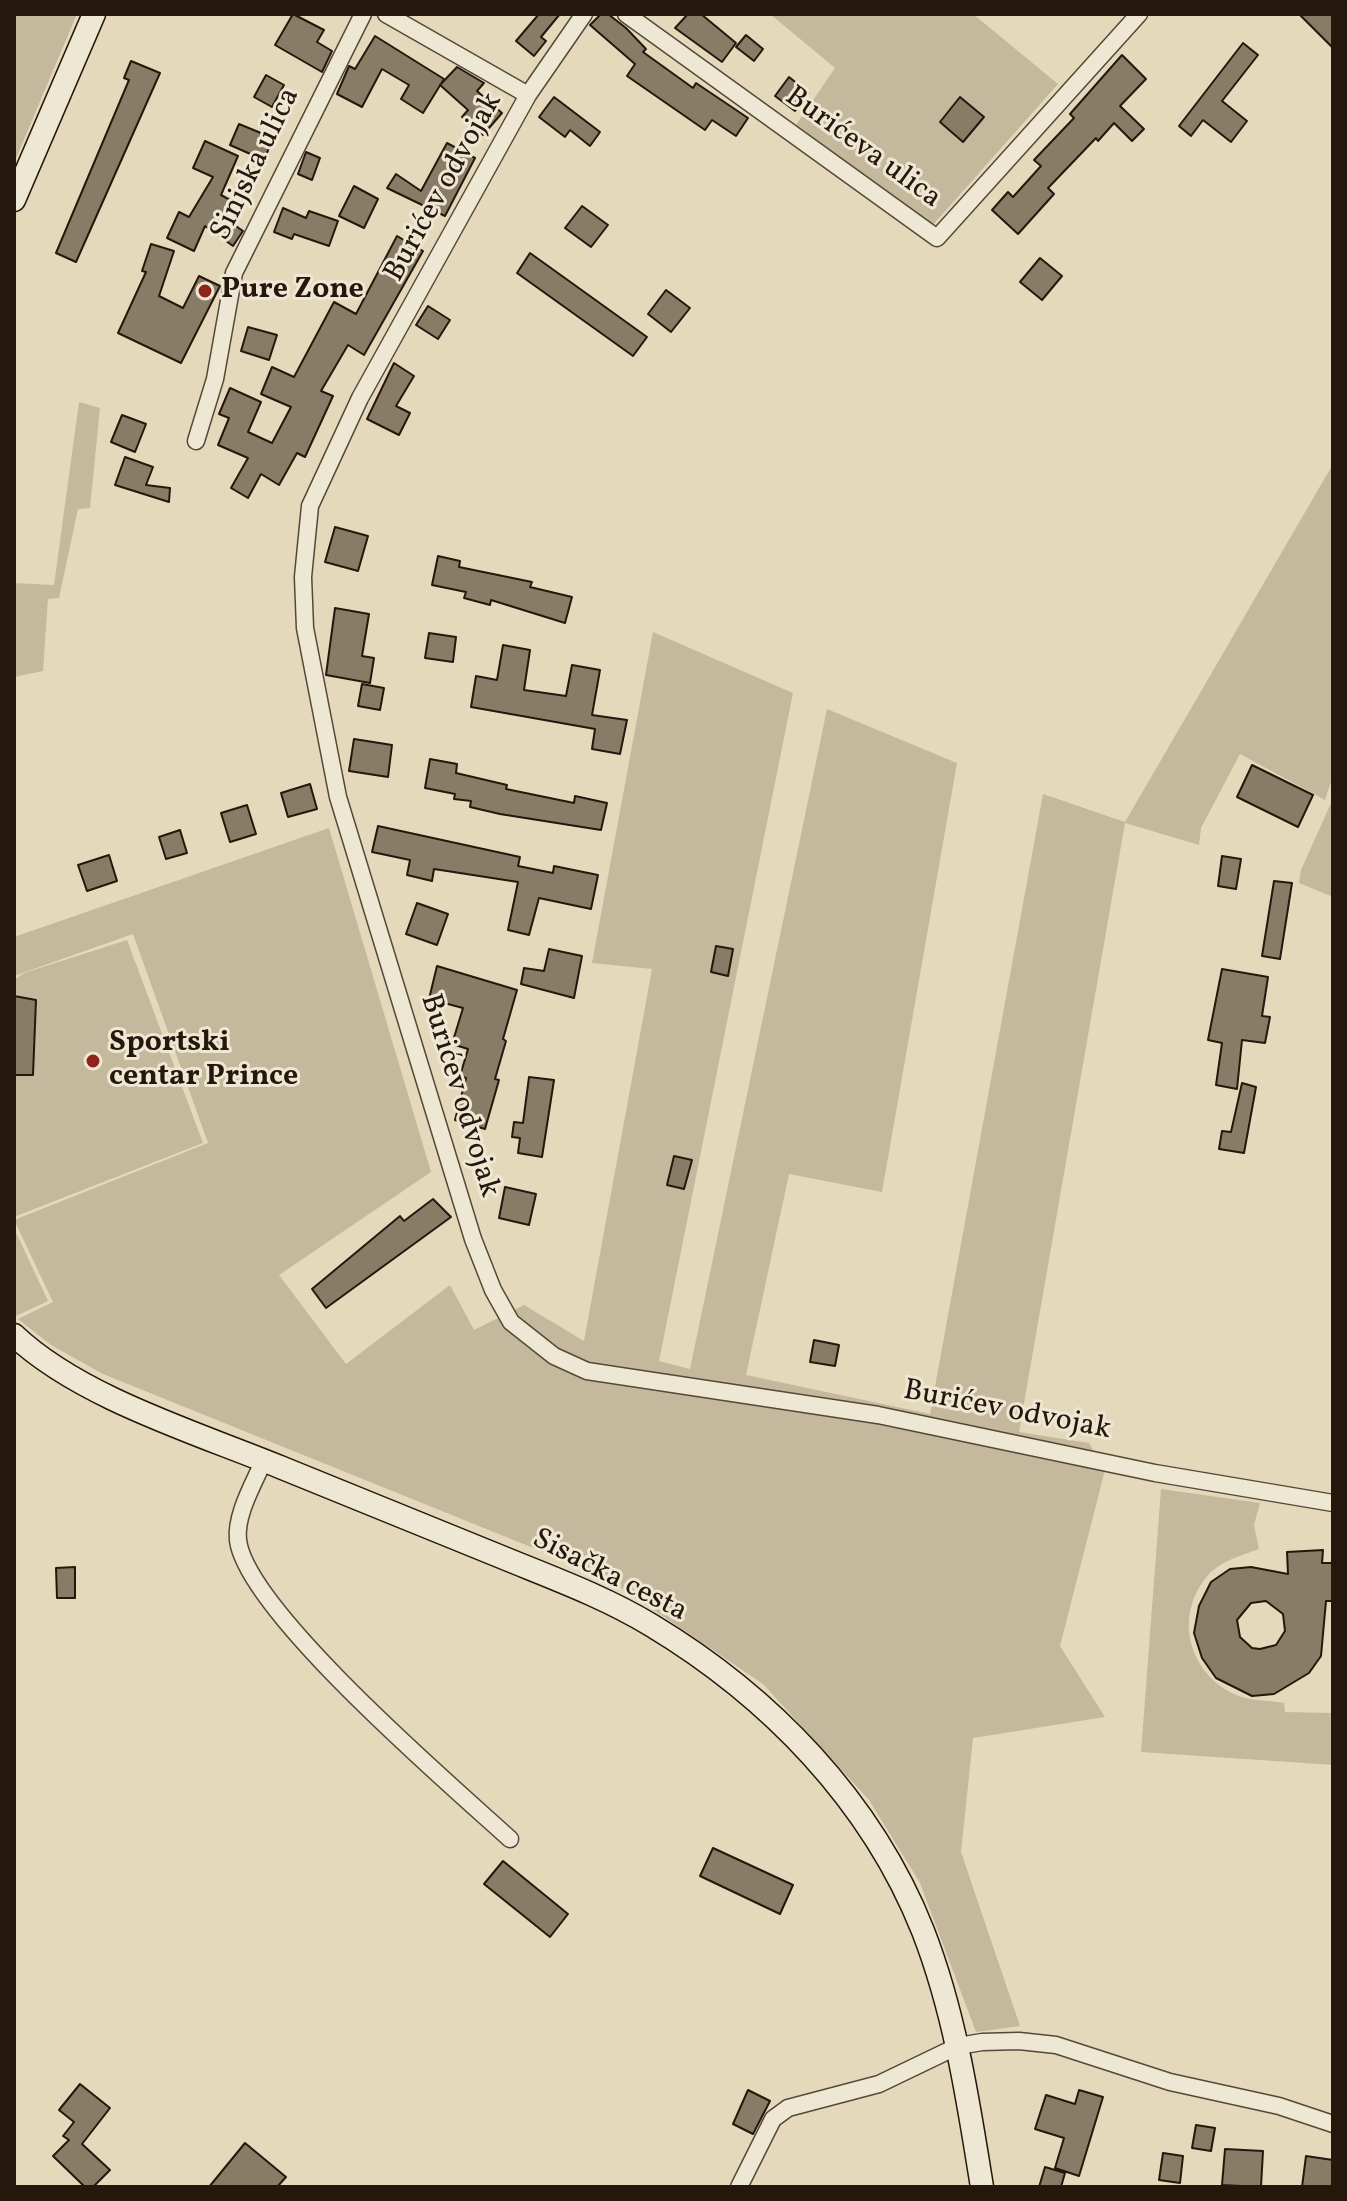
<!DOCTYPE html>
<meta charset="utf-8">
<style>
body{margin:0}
#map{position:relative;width:1347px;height:2201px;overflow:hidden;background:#e4dabb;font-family:Vollkorn,serif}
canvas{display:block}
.frame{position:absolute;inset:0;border:16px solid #25170c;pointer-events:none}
</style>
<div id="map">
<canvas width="1347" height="2201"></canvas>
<div class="frame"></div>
</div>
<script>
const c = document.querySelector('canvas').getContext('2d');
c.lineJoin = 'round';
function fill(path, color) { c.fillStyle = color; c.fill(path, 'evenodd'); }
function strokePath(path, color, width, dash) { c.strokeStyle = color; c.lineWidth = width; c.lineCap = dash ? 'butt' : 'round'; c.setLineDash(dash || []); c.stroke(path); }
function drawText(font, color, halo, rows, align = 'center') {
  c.font = font + ' Vollkorn,serif'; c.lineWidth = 6; c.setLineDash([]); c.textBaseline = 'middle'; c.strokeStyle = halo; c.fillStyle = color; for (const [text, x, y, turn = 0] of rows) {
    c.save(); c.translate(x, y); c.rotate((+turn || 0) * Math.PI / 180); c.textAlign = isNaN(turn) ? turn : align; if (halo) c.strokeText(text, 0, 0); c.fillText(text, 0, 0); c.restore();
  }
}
const green = new Path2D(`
 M14,14H77L14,163Z
 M770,14H973L1058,84L932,226L796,125L835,68Z
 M79,402L100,408L90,508L78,509L59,598L48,599L43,671L14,677V583L54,585Z
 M1333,464V776L1325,800L1240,754L1201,828L1199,845L1125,823L1019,1432L1089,1443L1105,1470L1060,1646L1105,1717L973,1738L961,1852L1020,2026L976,2032L920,1883L869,1800L763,1684L605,1577L103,1374L51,1345L18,1319L53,1302L14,1220L208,1143L133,934L14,976V937L329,828L431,1172L279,1275L346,1364L450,1285L474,1330L524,1305L584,1341L652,969L592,963L653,632L793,693L659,1361L690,1369L827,709L957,763L882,1192L789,1174L746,1375L930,1414L1043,794L1125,822Z
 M1331,803H1333V897L1299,883L1301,870Z
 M127,940L203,1143L14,1217V980L24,973Z
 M14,1228L48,1301L16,1316L14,1313Z
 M1161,1489L1260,1503L1254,1525L1259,1549C1240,1556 1217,1562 1205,1579C1174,1619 1190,1673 1234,1694C1248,1701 1268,1700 1284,1703L1285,1712L1333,1713V1765L1141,1752Z`);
const building = new Path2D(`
 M293,14L324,30L317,42L332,51L322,72L275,45Z
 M539,14H560L541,37L546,41L534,56L516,41Z
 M601,14H608L626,28L646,49L643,52L693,88L696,83L748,118L736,136L712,120L705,130L627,76L635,64L590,25Z
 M688,14H701L736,43L722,62L675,28Z
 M1299,14H1333V48Z
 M746,35L763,49L754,61L736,47Z
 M375,36L444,79L423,113L401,99L409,85L382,69L362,107L337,94L349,66L355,69Z
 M1243,43L1258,55L1222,101L1247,121L1231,142L1203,120L1191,136L1179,126Z
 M1122,55L1146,79L1120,106L1144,129L1132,141L1114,123L1098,141L1096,138L1048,188L1054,194L1018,234L992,210L1008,192L1013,197L1041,166L1034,160L1074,118L1070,114Z
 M131,61L160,73L76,262L56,253L129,80L124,78Z
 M457,67L484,83L477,91L502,113L483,135L462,117L468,110L440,85Z
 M266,75L284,85L272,107L254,97Z
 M789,77L809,93L795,111L775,96Z
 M554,97L600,132L590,146L570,130L565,137L539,117Z
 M960,97L984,117L963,142L940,122Z
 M239,124L273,138L264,160L230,145Z
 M205,141L238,156L221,195L232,201L223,217L243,231L233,246L205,226L194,251L167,238L179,212L189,217L213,177L193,168Z
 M447,143L475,158L445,216L387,188L396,174L421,191Z
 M306,152L320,158L312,180L298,174Z
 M354,186L378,199L364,228L339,216Z
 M582,206L608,225L591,247L565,228Z
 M283,208L306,218L309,211L338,221L329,246L294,234L292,239L274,232Z
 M397,236L423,251L364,355L348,345L321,391L333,396L305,457L297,453L279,485L261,474L248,498L231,488L248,458L218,445L229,418L219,414L230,388L261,402L248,432L272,443L291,407L261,394L272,367L294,377L334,302L356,314Z
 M151,244L174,251L159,296L183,308L199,276L220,286L181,363L118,333L146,272L142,271Z
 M530,253L647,337L633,356L517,273Z
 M1040,258L1062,276L1042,300L1020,282Z
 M666,290L690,308L671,332L648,314Z
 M428,306L450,320L438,339L416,325Z
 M248,327L277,335L269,360L241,351Z
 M394,363L414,376L396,406L410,413L399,435L367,419Z
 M122,415L146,424L135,452L111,442Z
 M125,457L153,467L146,485L170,488L169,502L115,485Z
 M335,527L368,536L358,571L325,562Z
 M438,556L460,561L459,567L532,582L530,587L572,597L565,623L491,600L490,605L464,598L466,592L432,585Z
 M335,608L369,614L362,656L374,658L370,683L326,675Z
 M429,633L456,637L453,662L425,658Z
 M503,645L530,650L524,690L566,696L572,665L600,670L592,715L627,720L620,754L592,749L595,729L471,707L476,676L497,680Z
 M362,684L384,688L380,710L358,706Z
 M354,739L392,745L388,777L349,771Z
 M430,759L457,764L456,773L507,785L506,789L574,803L575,796L607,803L601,830L500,814L470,807L471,801L454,799L455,794L425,788Z
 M1252,765L1313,795L1298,827L1237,797Z
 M310,784L317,809L288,817L281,793Z
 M247,805L256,834L230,842L221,813Z
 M378,826L520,857L518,866L553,873L554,866L598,875L591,909L539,898L529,935L508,930L518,882L434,869L432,881L407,875L410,860L372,852Z
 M180,830L187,853L166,859L159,837Z
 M109,855L117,881L87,891L78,865Z
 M1222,856L1241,859L1236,889L1218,886Z
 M1274,881L1292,883L1280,959L1262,956Z
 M417,903L448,914L437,945L406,934Z
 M716,946L733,949L728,976L711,972Z
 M549,949L582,956L574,998L521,984L524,968L544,971Z
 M437,966L517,990L503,1039L506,1041L495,1079L499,1080L485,1129L455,1120L466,1078L460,1076L468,1049L452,1044L463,1008L429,999Z
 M1222,969L1268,977L1262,1016L1270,1017L1265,1043L1242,1040L1237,1089L1216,1085L1222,1043L1208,1040Z
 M14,996L36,1000L33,1075H14Z
 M529,1077L554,1080L542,1157L518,1153L520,1138L512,1137L514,1122L523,1123Z
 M1242,1083L1256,1087L1244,1153L1219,1149L1222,1131L1231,1132Z
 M674,1156L692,1160L684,1189L667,1185Z
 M505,1187L536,1194L529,1225L499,1218Z
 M433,1199L451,1217L326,1308L312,1289L400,1216L404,1221Z
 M814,1340L839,1345L835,1366L810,1362Z
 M1323,1550L1322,1563H1333V1601H1326L1321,1656L1309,1673L1274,1694L1252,1696L1216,1678L1202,1658L1194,1633L1199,1606L1211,1582L1230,1569L1251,1567L1288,1574L1287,1552ZM1266,1601L1283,1614L1285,1631L1276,1645L1260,1649L1252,1648L1240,1637L1237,1620L1251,1603Z
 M75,1567V1598H57L56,1568Z
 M713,1848L793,1885L780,1914L700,1876Z
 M503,1861L568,1914L550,1937L484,1884Z
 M80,2084L110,2108L82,2144L110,2170L93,2187H85L53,2156L69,2140L63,2136L74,2122L59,2110Z
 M748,2090L770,2101L753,2134L733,2124Z
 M1079,2090L1103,2097L1079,2176L1055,2168L1064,2138L1035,2129L1046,2095L1075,2104Z
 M1196,2125L1215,2128L1211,2151L1192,2148Z
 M245,2143L286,2177L277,2187H209Z
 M1225,2149L1263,2151L1261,2187L1222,2185Z
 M1163,2153L1183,2156L1180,2183L1159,2180Z
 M1306,2156L1333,2160L1332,2187H1302Z
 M1045,2167L1065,2173L1061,2187H1039Z`);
const street = new Path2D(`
 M386,14L528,95L584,14
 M626,14L937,238L1139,14
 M528,95L360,398L310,506L303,577L305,628L338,797L473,1239L493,1290L511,1322L554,1356L587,1371L878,1415L1155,1473L1333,1503
 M196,441L215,379L234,273L363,14
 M264,1460C254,1483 235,1515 238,1540C246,1610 453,1787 510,1839
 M739,2187L773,2119L788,2108L879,2084L958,2046L982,2042L1019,2041L1056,2045L1170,2082L1279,2106L1333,2124`);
const secondary = new Path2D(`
 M14,200L94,14
 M14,1335C79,1397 197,1433 280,1467C353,1496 426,1526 499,1556C550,1577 603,1596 651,1625C769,1696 871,1800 923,1931C955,2013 968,2100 982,2187`);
const markers = [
 [205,291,8,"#8f2418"],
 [93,1061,8,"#8f2418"]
];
const streetNames = [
 ["Burićeva ulica",862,149,36],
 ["Sinjska ulica",257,165,-64],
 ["Burićev odvojak",445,188,-61],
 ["Burićev odvojak",458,1096,73],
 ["Burićev odvojak",1007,1412,11],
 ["Sisačka cesta",609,1577,27]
];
const poiNames = [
 ["Pure Zone",221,291],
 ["Sportski",109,1044],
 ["centar Prince",109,1078]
];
fill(green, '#c4b99d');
fill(building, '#887c67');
strokePath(building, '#25170c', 2);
strokePath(street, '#554838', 19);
strokePath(secondary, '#25170c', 25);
strokePath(street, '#ede7d3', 16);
strokePath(secondary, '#ede7d3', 22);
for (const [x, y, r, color] of markers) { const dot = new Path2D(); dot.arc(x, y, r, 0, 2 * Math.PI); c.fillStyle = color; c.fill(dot); strokePath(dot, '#ede7d3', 3); }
drawText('30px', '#25170c', '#ede7d3', streetNames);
drawText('bold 30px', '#25170c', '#ede7d3', poiNames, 'left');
</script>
